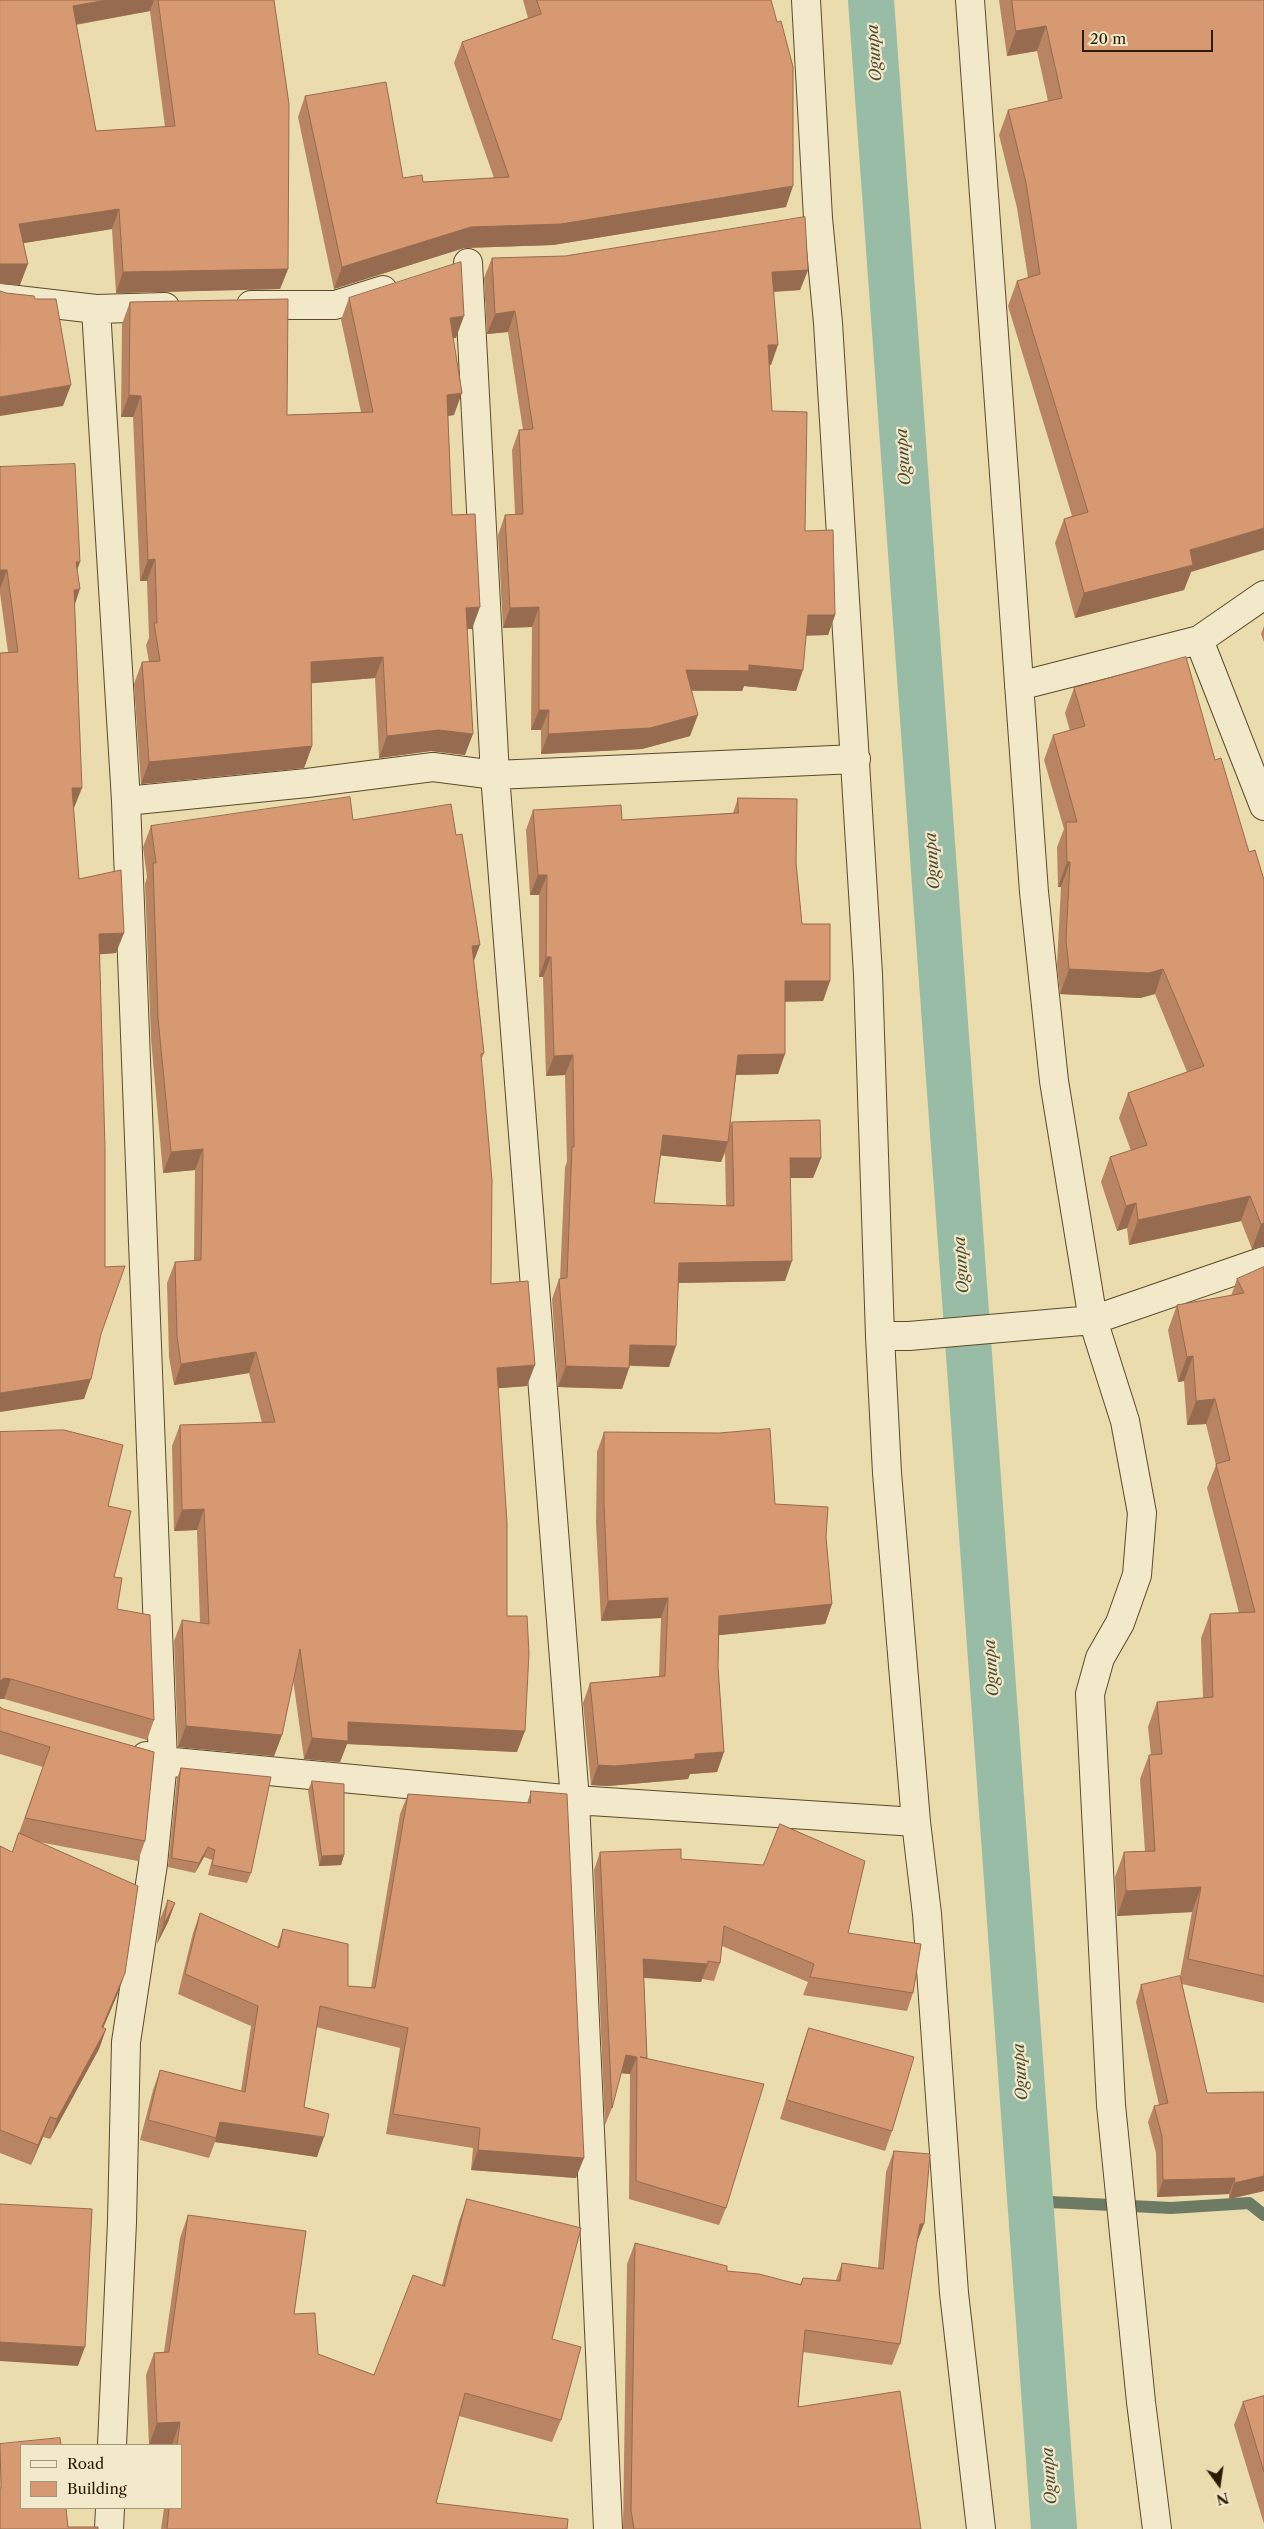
<!DOCTYPE html>
<style>
body{margin:0}
#map{position:relative;width:1264px;height:2529px;overflow:hidden;background:#ebdcad;font-family:"Libre Caslon Text",serif}
canvas{display:block}
.legend{position:absolute;left:20px;top:2444px;width:162px;height:65px;box-sizing:border-box;background:#f2e8ca;border:1px solid #a39679;margin:0;padding:6px 9px;list-style:none;font-size:15px;color:#2c1a00}
.legend li{display:flex;align-items:center;gap:10px;height:25px}
.legend b{width:25px;border:1px solid #a39679}
.north{position:absolute;left:1194px;top:2459px;width:50px;height:50px;-webkit-text-stroke:4px #f2e8ca;paint-order:stroke;rotate:166deg;font-size:14px;font-weight:700;line-height:20px;text-align:center;color:#2c1a00}
.north::after{content:'';display:block;margin:auto;width:18px;height:22px;background:#2c1a00;clip-path:polygon(50% 0,100% 100%,50% 72%,0 100%)}
.scale{position:absolute;left:1082px;top:30px;width:131px;height:22px;box-sizing:border-box;border:2px solid #2c1a00;border-top:0;padding-left:6px;font-size:15px;line-height:18px;white-space:nowrap;color:#2c1a00;-webkit-text-stroke:4px #f2e8ca;paint-order:stroke}
</style>
<div id="map">
<canvas width="1264" height="2529"></canvas>
<ul class="legend">
<li><b style="height:6px;background:#f2e8ca"></b>Road</li>
<li><b style="height:14px;background:#d79971"></b>Building</li>
</ul>
<div class="north">N</div>
<div class="scale">20 m</div>
</div>
<script>
const c = document.querySelector('canvas').getContext('2d');
c.lineJoin = 'round';
function strokePath(path, color, width, dash) { c.strokeStyle = color; c.lineWidth = width; c.lineCap = dash ? 'butt' : 'round'; c.setLineDash(dash || []); c.stroke(path); }
function fill(path, color) { c.fillStyle = color; c.fill(path, 'evenodd'); }
function drawText(font, color, halo, rows, align = 'center') {
  c.font = font + ' "Libre Caslon Text",serif'; c.lineWidth = 4.5; c.setLineDash([]); c.textBaseline = 'middle'; c.strokeStyle = halo; c.fillStyle = color; for (const [text, x, y, turn = 0] of rows) {
    c.save(); c.translate(x, y); c.rotate((+turn || 0) * Math.PI / 180); c.textAlign = isNaN(turn) ? turn : align; if (halo) c.strokeText(text, 0, 0); c.fillText(text, 0, 0); c.restore();
  }
}
const stream = new Path2D(`
 M1030,2201L1171,2208L1249,2203L1264,2215`);
const canal = new Path2D(`
 M871,0L1054,2529`);
const street = new Path2D(`
 M806,0L818,218L828,323L868,974L880,1336L887,1473L916,1822L927,1914L954,2293L981,2529
 M970,0L1034,892L1054,1081L1093,1320L1125,1421L1142,1513L1137,1575L1120,1623L1100,1658L1090,1694L1111,2105L1141,2402L1157,2529
 M468,263L495,775L575,1800L608,2529
 M0,298L96,309L165,307
 M251,305H335L383,290
 M96,309L126,801L163,1761L153,1864L126,2042L122,2222L112,2445
 M1264,595L1199,640L1264,806
 M1019,686L1199,640
 M126,801L307,783L433,767L495,775L856,759
 M880,1336H909L1093,1320L1264,1261
 M146,1756L163,1761L575,1800L916,1822
 M109,2529L110,2508`);
const wall = new Path2D(`
 M0,0H274L288,269L280,289L116,293L112,229L23,243L20,285ZM150,11L165,127L96,131L76,25Z
 M523,0H771L786,207L553,245L464,248L334,289L298,117L305,96L403,178L423,182L494,178L454,63L462,42L528,18Z
 M999,0H1264L1191,572L1184,590L1075,618L1055,543L1064,519L1072,516L1008,306L1017,281L1028,278L1017,208L999,135L1008,110L1048,101L1037,51L1007,56Z
 M492,258L808,270L800,290L774,292L771,365H769L772,411L805,531L835,615L828,635H806L796,691L744,686L742,691H691L690,736L642,749L541,754V730H531L532,627L503,628L498,535L505,515L515,514L512,450L519,430H523L508,332L487,334L484,278Z
 M349,298L456,338H453L454,415L448,416L452,515L472,629H467L465,755L431,751L379,758L375,678L311,683L312,746L304,768L141,784L134,684L142,662H149L146,645L149,638L147,581H140L133,417H121L122,324L130,302L287,415L361,412L341,320Z
 M0,467L77,570L74,605V808H73L79,879L116,953L100,954L101,1334L84,1399L8,652L0,593Z
 M1264,626V642L1261,634Z
 M1074,688L1215,760L1249,852L1264,880V1246L1252,1249L1241,1221L1129,1245L1127,1228L1117,1231L1101,1182L1110,1157L1131,1151L1119,1118L1128,1093L1187,1072L1155,994L1140,998L1060,994L1057,965L1061,887H1058L1057,847L1064,829L1044,760L1053,735L1070,731L1065,713Z
 M738,798L796,863L802,924L830,981L823,1001H785L778,1074L736,1075L730,1125L732,1122L821,1158L813,1178H790L785,1281L679,1283L669,1367L630,1366L629,1368L622,1389L558,1387L552,1299L559,1279H560L565,1167L567,1162L565,1075L546,1076L543,977H539V895H530L526,830L533,810L622,820L733,813ZM725,1153L726,1206L654,1203L661,1155L721,1162Z
 M353,820L474,962L484,1053L481,1060L491,1284L527,1386L498,1388L507,1616L517,1752L347,1744L340,1762L304,1759L293,1679L282,1735L274,1756L178,1747L174,1641L182,1620L200,1623L197,1530L174,1531L172,1446L180,1425L262,1423L249,1373L174,1385L169,1357L167,1283L175,1262L194,1261L195,1170L163,1173L151,1039L145,884L147,877L143,847L151,826Z
 M1264,1267V2003L1182,1984L1207,2093L1264,2092V2191L1229,2199V2194L1157,2197L1156,2153L1148,2122L1154,2106L1159,2105L1136,2002L1141,1985L1180,1977L1192,1912L1117,1916L1115,1877L1124,1852L1145,1851L1140,1779L1149,1755H1151L1148,1727L1157,1702L1203,1698L1201,1638L1210,1614L1239,1613L1207,1488L1216,1465L1206,1424L1187,1425L1184,1381L1178,1382L1168,1330L1177,1305L1231,1296L1237,1279Z
 M0,1432L108,1506L117,1609L154,1720L147,1740L4,1699Z
 M604,1432L775,1504L826,1537L832,1604L825,1624L719,1635L718,1667L724,1752L717,1772L690,1774L688,1779L608,1786L591,1785L583,1703L590,1683L659,1676L661,1618L601,1621L596,1523L597,1452Z
 M0,1707L3,1709L154,1752L145,1841L138,1861L39,1842L118,1993L103,2028L106,2029L99,2049L50,2139L43,2137L31,2165L0,2153V1846L12,1852L43,1767L0,1754Z
 M181,1768L251,1873L247,1883L208,1875L212,1860L204,1857L195,1873L168,1867L177,1778Z
 M312,1781L344,1855L341,1865L319,1866L308,1790Z
 M531,1791L576,2178L471,2170L473,2148L386,2134L400,2048L316,2027L304,2107L317,2157L215,2142L209,2158L140,2140L153,2090L160,2070L241,2091L251,2026L178,1994L193,1933L200,1913L277,1947L283,1929L348,1986L371,1988L400,1814L408,1794L527,1803Z
 M600,1852L681,1859L848,1933L913,1993L907,2011L803,1995L808,1982L722,1946L720,1963L714,1981L702,1979L701,1982L644,1978L647,2059L726,2208L719,2225L629,2199L630,2074L621,2073L612,2108L605,2125L594,1870Z
 M168,1900L175,1903L168,1922L157,1944L160,1919Z
 M809,2028L892,2131L885,2151L780,2119L802,2047Z
 M894,2151L916,2244L900,2344L892,2365L803,2352L798,2407L921,2529H623L627,2264L635,2243L727,2271L800,2284L803,2278L836,2280L842,2263L878,2268L886,2172Z
 M467,2199L552,2339L561,2420L552,2442L459,2416L436,2503L567,2529H161L164,2508H181V2445H149L146,2375L154,2353L164,2352L180,2238L188,2215L294,2314L318,2354L374,2375L442,2285L459,2221Z
 M1264,2396V2524L1234,2425L1243,2402Z`);
const shadedWall = new Path2D(`
 M107,0H154L150,11L66,26L73,6Z
 M1046,26L1037,51L1007,56L1016,31Z
 M793,186L786,207L553,245L464,248L334,289L342,267L471,227Z
 M119,209L112,229L12,245L19,224Z
 M0,264H28L20,285L0,284Z
 M288,269L280,289L116,293L123,272Z
 M808,270L800,290L765,292L772,272Z
 M515,311L508,332L487,334L495,314Z
 M464,316L456,338L442,339L450,318Z
 M768,345H778L771,365L761,366Z
 M71,385L63,406L0,416V397Z
 M462,393L454,415L439,417L447,395Z
 M129,395L141,396L133,417H121Z
 M1264,528V550L1191,572L1184,590L1075,618L1084,593L1190,550Z
 M155,559L147,581H140L148,560Z
 M76,562H80L73,582Z
 M0,570H7L0,589Z
 M80,589L73,610L74,590Z
 M480,607L472,629H458L466,608Z
 M539,607L532,627L503,628L510,608Z
 M808,615H835L828,635L801,636Z
 M383,657L375,678L303,684L311,662Z
 M749,665L803,670L796,691L744,686L742,691L679,690L686,670Z
 M539,710H549L541,730H531Z
 M698,715L690,736L642,749L541,754L548,734Z
 M439,730L473,734L465,755L431,751L379,758L387,736Z
 M312,746L304,768L141,784L149,762Z
 M72,788H82L74,808H65Z
 M1067,862H1070L1061,887H1058Z
 M538,875H547L539,895H530Z
 M124,933L116,953L92,955L99,934Z
 M480,945L472,966V946Z
 M546,957H551L543,977H539Z
 M1069,969H1163L1155,994L1140,998L1060,994Z
 M785,981H830L823,1001L777,1002Z
 M785,1054L778,1074L731,1075L738,1055Z
 M573,1055L565,1075L546,1076L554,1056Z
 M663,1135L728,1142L721,1162L656,1155Z
 M203,1149L195,1170L163,1173L171,1152Z
 M790,1158H821L813,1178H782Z
 M1250,1196L1241,1221L1129,1245L1138,1220Z
 M1136,1203L1127,1228L1117,1231L1126,1206Z
 M1264,1223V1246L1252,1249L1261,1224Z
 M792,1261L785,1281L672,1283L679,1263Z
 M630,1345L676,1346L669,1367L623,1365Z
 M256,1352L249,1373L174,1385L181,1364Z
 M1193,1356L1184,1381L1178,1382L1187,1357Z
 M535,1365L527,1386L489,1389L497,1368Z
 M566,1366L629,1368L622,1389L558,1387Z
 M91,1379L84,1399L0,1412V1393Z
 M1215,1399L1206,1424L1187,1425L1196,1401Z
 M204,1509L197,1530L174,1531L182,1510Z
 M668,1598L661,1618L601,1621L608,1601Z
 M832,1604L825,1624L712,1636L719,1616Z
 M4,1678L11,1679L4,1699H0V1681Z
 M348,1722L525,1731L517,1752L347,1744L340,1762L304,1759L312,1738Z
 M186,1726L282,1735L274,1756L178,1747Z
 M724,1752L717,1772L690,1774L688,1779L608,1786L591,1785L598,1765L695,1754Z
 M208,1847L204,1857L195,1873L199,1863Z
 M344,1855L341,1865L319,1866L322,1856Z
 M1201,1887L1192,1912L1117,1916L1126,1891Z
 M175,1903L168,1922L157,1944L164,1924Z
 M643,1959L708,1964L701,1982L637,1977Z
 M125,1973L118,1993L95,2047L102,2027Z
 M106,2029L99,2049L50,2139L57,2119Z
 M626,2055L637,2057L630,2074L619,2073Z
 M50,2117L43,2137L31,2165L38,2145Z
 M220,2122L324,2137L317,2157L215,2142Z
 M478,2150L584,2158L576,2178L471,2170Z
 M1264,2176V2191L1229,2199L1234,2183Z
 M1235,2178L1229,2194L1157,2197L1163,2180Z
 M920,2224H924L916,2245Z
 M0,2342L85,2347L78,2366L0,2361Z
 M180,2422L172,2445H149L157,2423Z`);
const building = new Path2D(`
 M0,0H107L73,6L96,131L175,126L158,0H274L289,104L288,269L123,272L119,209L19,224L28,264H0Z
 M537,0H771L777,22L781,21L793,67V186L561,224L471,227L342,267L305,96L386,82L403,178L422,175L423,182L509,177L462,42L541,14Z
 M1012,0H1264V528L1190,550L1193,565L1084,593L1064,519L1088,512L1017,281L1040,274L1026,183L1008,110L1062,98L1046,26L1016,31Z
 M805,217L808,270L772,272L778,345H768L772,411L807,412L805,531L833,530L835,615H808L803,670L749,665V671L686,670L698,715L650,728L548,734L549,710H539V607L510,608L505,515L523,514L519,430L533,429L515,311L495,314L492,258L565,256Z
 M461,262L464,316L450,318L462,393L447,395L452,515L475,514L480,607L466,608L473,734L439,730L387,736L383,657L311,662L312,746L149,762L142,662L160,661L154,623H157L155,559L148,560L141,396L129,395L130,302L288,299L287,415L373,412L349,298Z
 M0,291L6,293L34,296L35,299H56L71,385L0,397Z
 M75,464L80,562H76L80,589L74,590L82,788H72L79,879L121,870L124,933L99,934L105,1148V1267L125,1266L101,1334L91,1379L0,1393V653L18,652L7,570H0V467Z
 M1186,657L1215,760L1221,758L1249,852L1255,850L1264,880V1223L1261,1224L1250,1196L1138,1220L1136,1203L1126,1206L1110,1157L1147,1145L1128,1093L1204,1066L1163,969L1149,973L1069,969L1066,940L1070,862H1067L1066,822H1077L1053,735L1085,726L1074,688Z
 M350,797L353,820L451,804L456,835L462,834L480,945L472,946L484,1053L481,1054L492,1180L491,1284L528,1281L535,1365L497,1368L507,1523V1616H527L529,1653L525,1731L348,1722V1741L312,1738L300,1649L282,1735L186,1726L182,1620L209,1624L204,1509L182,1510L180,1425L275,1422L256,1352L181,1364L177,1336L175,1262L201,1260L203,1149L171,1152L158,1018L153,863H156L151,826Z
 M738,798L797,799L796,863L802,924H830V981H785V1054L738,1055L728,1142L663,1135L654,1203L734,1206L732,1122L820,1120L821,1158H790L792,1261L679,1263L676,1346L630,1345L629,1368L566,1366L559,1279L567,1278L572,1147H574L573,1055L554,1056L551,957H546L547,875H538L533,810L621,805L622,820L738,813Z
 M1264,1267V1976L1188,1959L1201,1887L1126,1891L1124,1852L1155,1851L1149,1755L1162,1754L1157,1702L1213,1697L1210,1614L1255,1612L1216,1464L1230,1460L1215,1399L1196,1401L1193,1356L1187,1357L1177,1305L1244,1293L1237,1279Z
 M770,1429L775,1504L828,1507L826,1537L832,1604L719,1616L718,1667L724,1752L695,1754V1759L615,1766L598,1765L590,1683L665,1676L668,1598L608,1601L604,1503V1432L719,1433Z
 M64,1430L123,1445L108,1506L131,1511L114,1577L122,1578L117,1609L150,1615L154,1720L11,1679L4,1678L0,1681V1432Z
 M0,1707L3,1709L154,1752L145,1841L25,1818L50,1747L0,1731Z
 M181,1768L271,1777L251,1873L212,1865L215,1850L208,1847L199,1863L172,1858Z
 M312,1781L344,1784V1855L322,1856Z
 M531,1791L567,1794L584,2158L478,2150L480,2128L393,2114L408,2028L320,2006L304,2107L329,2114L324,2137L220,2122L216,2138L148,2120L160,2070L245,2092L258,2006L185,1974L200,1913L279,1948L283,1929L348,1944V1986L375,1988L408,1794L530,1803Z
 M780,1824L865,1861L848,1933L921,1944L913,1993L810,1977L814,1964L724,1926L720,1963L708,1961V1964L643,1959L647,2058L640,2057L764,2084L726,2208L636,2181L637,2057L626,2055L612,2108L600,1852L681,1849V1859L763,1865Z
 M19,1833L138,1886L125,1973L102,2027L106,2029L57,2119L50,2117L38,2145L0,2130V1846L12,1852Z
 M168,1900L175,1903L164,1924Z
 M1180,1976L1207,2093L1264,2092V2176L1234,2183L1235,2178L1163,2180L1162,2136L1154,2106L1168,2103L1141,1985Z
 M809,2028L914,2057L892,2131L787,2100Z
 M894,2151L930,2154L924,2224H920L900,2344L805,2330L798,2407L900,2391L921,2529H634L631,2510L635,2243L727,2266V2271L759,2274L801,2285L803,2278L840,2281L842,2263L883,2269Z
 M467,2199L581,2228L552,2339L581,2347L561,2420L465,2393L436,2503L568,2519L567,2529H167L169,2508H181V2445H177L180,2422L157,2423L154,2353L169,2352L188,2215L306,2231L294,2314L315,2313L318,2354L374,2375L413,2275L444,2286Z
 M0,2204L92,2209L85,2347L0,2342Z
 M1264,2396V2472L1243,2402Z
 M60,2438L61,2445H21V2508H66L68,2527H98V2529H0V2488H1L0,2444Z`);
const waterNames = [
 ["Ogunpa",875,53,-94],
 ["Ogunpa",904,457,-94],
 ["Ogunpa",933,861,-94],
 ["Ogunpa",962,1265,-94],
 ["Ogunpa",992,1668,-94],
 ["Ogunpa",1021,2072,-94],
 ["Ogunpa",1050,2476,-94]
];
strokePath(stream, '#6d7b64', 12);
strokePath(canal, '#99bca6', 46);
strokePath(street, '#5c4a2b', 30);
strokePath(street, '#f2e8ca', 28);
fill(wall, '#b98461');
fill(shadedWall, '#966b4f');
fill(building, '#d79971');
strokePath(building, '#966b4f', 1);
drawText('italic 16px', '#4d4b32', '#f2e8ca', waterNames);
</script>
